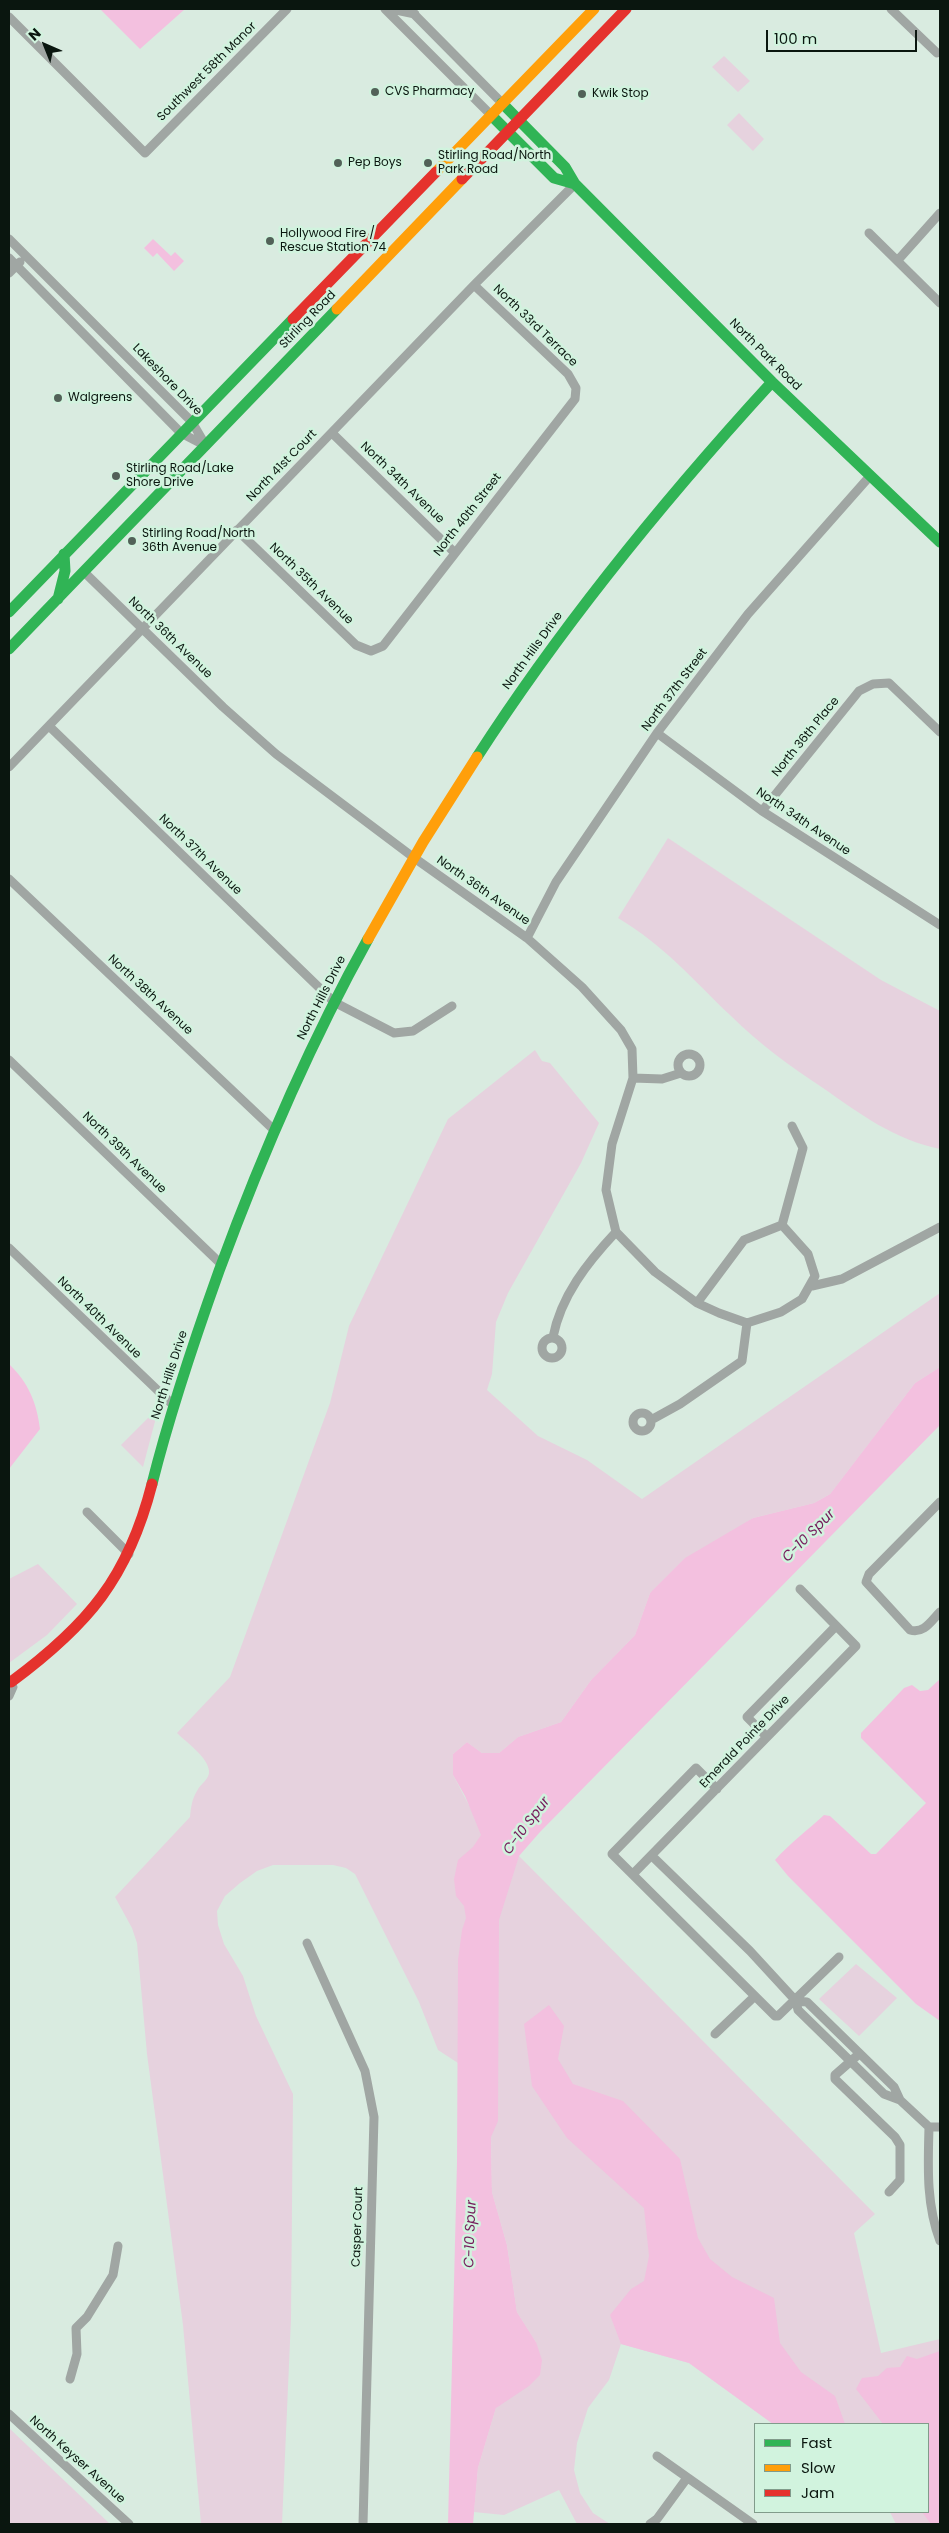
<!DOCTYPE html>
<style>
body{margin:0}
#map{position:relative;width:949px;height:2533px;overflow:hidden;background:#d9ebe0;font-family:Poppins,sans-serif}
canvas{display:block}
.frame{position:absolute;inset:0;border:10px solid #0a160f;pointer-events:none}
.legend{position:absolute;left:754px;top:2423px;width:175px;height:90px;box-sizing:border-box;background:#d1f3de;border:1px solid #819b8b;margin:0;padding:6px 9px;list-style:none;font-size:15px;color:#0a160f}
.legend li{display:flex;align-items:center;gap:10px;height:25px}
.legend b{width:25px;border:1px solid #819b8b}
.north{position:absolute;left:20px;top:20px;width:50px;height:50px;-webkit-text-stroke:4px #d1f3de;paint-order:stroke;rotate:316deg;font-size:14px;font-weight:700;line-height:20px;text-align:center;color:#0a160f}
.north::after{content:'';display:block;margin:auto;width:18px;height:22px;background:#0a160f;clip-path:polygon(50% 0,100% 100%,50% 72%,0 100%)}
.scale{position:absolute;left:766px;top:30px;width:151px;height:22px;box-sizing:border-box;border:2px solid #0a160f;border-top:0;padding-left:6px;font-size:15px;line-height:18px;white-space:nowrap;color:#0a160f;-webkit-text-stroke:4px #d1f3de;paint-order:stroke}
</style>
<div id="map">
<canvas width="949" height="2533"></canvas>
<div class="frame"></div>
<ul class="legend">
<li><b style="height:6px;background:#30b455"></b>Fast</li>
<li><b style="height:6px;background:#ff9f0a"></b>Slow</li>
<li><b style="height:6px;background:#e5322d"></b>Jam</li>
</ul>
<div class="north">N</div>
<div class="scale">100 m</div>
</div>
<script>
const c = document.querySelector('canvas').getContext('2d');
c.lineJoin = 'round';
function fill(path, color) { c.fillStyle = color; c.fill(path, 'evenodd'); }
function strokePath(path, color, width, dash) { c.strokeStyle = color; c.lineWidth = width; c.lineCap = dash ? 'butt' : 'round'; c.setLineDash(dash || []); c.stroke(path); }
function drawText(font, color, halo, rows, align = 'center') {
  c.font = font + ' Poppins,sans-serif'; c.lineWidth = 5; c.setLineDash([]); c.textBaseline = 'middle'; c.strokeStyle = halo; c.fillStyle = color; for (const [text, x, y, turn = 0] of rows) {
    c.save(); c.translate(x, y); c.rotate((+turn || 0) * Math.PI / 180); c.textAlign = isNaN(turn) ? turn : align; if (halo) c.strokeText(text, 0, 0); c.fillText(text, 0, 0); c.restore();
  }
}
const green = new Path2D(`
 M724,56L750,81L738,92L712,67Z
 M739,113L764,139L753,151L727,125Z
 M668,838L881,980L940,1011V1149C895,1140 860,1114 823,1088C790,1066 759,1044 730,1015C691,978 666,947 618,918Z
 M535,1050L542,1061L550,1063L599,1123L581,1163L508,1293L496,1322L492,1374L487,1390L538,1436L587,1460L642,1499L940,1293V1367L915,1383L830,1494L814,1503L753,1518L650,1593L635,1635L591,1680L561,1722L518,1737L499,1753H482L467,1742L453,1754V1775L473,1813L519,1856L875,2214L854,2233L881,2353L940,2339V2524H896L890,2512H928V2424H773L689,2363L621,2344L609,2380L588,2408L577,2443L574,2470L580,2493L593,2513L610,2524H577L559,2490L504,2515L474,2512L478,2468L496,2408L536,2342L517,2312L507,2245L492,2192L491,2137L458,2063L438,2050L419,2002L355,1874L346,1868L333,1865H273L257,1871L240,1883L225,1896L217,1911L218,1925L224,1944L243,1976L256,2016L293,2094L291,2319L282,2524H201L183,2325L147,2054L137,1943L132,1928L115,1897L190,1817C191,1807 192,1799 197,1791C200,1784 210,1779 209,1771C208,1757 186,1742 177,1733L230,1677L330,1403L349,1326L448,1119Z
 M157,1409L158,1410L143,1467L121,1445Z
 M38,1564L77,1604L47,1635L9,1663V1579Z
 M856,1964L897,1998L859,2036L819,1999Z
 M9,2428L110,2524H9Z`);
const water = new Path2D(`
 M100,9H185L140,49Z
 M153,239L171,256L175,252L184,261L174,271L157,253L153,257L144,248Z
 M9,1364C28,1382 37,1403 40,1429L9,1469Z
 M940,1367V1425L540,1832L519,1856L499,1920L498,2121L491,2137L492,2192L507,2245L517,2312L536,2342L542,2360L540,2375L529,2386L496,2408L478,2468L473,2524H448L457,2162L458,1960L462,1930L466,1918L464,1906L456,1896L454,1879L458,1860L473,1847L481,1835L465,1796L453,1775V1754L467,1742L482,1753H499L518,1737L561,1722L591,1680L635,1635L650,1593L685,1558L753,1518L814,1503L830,1494L915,1383Z
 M940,1679V2021L916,2004L788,1876L775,1860C790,1843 808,1830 824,1815L830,1816L871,1854H876L926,1803L861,1738V1733L904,1688L912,1685L920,1691L928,1690Z
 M549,2005L564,2026L558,2059L573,2084L623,2101L680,2159L698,2238L710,2259L732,2277L774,2298L780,2343L801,2372L835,2396L845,2424H773L689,2363L621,2344L610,2315L631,2289L644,2281L649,2256L644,2208L567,2138L532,2086L524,2024Z
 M940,2351V2524H931L922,2512H928V2424H883L856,2389L862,2378L878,2376L887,2368L900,2367L907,2356L917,2359Z`);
const street = new Path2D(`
 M385,9L491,115
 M409,9L502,103
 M891,9L937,53
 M390,14L396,10L415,14
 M9,17L145,153L287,9
 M869,233L940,303
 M9,239L192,422L206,446
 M9,258L181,433L206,446
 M898,260L940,213
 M9,273L20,262
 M332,433L454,552
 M237,530L356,645L371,651L383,646L575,399L576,388L568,374L474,285
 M84,572L223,707L276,754L413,857L527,938L582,987L621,1030L632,1049L633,1078L612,1144L606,1190L616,1232L655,1272L697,1303L719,1313L747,1323L781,1312L802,1299L815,1276L808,1254L782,1225
 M49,726L334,1002L394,1033L413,1031L452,1006
 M657,733L762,811L940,925
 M9,767L474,285L575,184
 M762,811L859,691L873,684L889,683L940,732
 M9,879L274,1130
 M527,938L556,882L657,733L748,614L870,476
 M678 1065a11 11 0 1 1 22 0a11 11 0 1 1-22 0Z
 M9,1060L221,1264
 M633,1078L662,1079L681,1073
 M782,1225L803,1148L792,1126
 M9,1248L173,1405
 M812,1286L842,1279L940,1227
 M697,1303L744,1240L782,1225
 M553,1337C561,1296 587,1263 616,1232
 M542 1348a10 10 0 1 1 20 0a10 10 0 1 1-20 0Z
 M633 1422a9 9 0 1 1 18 0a9 9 0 1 1-18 0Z
 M651,1420L680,1404L742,1361L747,1323
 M940,1502L869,1574L866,1582L910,1630C924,1634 931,1621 940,1612
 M87,1512L129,1554
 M9,1680L13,1687L9,1696
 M767,1737L747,1717L836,1626
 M717,1789L696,1768L612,1854L775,2016H778L839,1957
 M652,1856L750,1951L796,2001L798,2010L884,2094L900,2100L929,2127
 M633,1874L856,1646L800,1589
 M307,1943L365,2071L374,2117L363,2524
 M796,2001L807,2002L894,2087L900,2100
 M715,2034L755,1996
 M859,2054L835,2075V2079L895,2137L900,2145V2180L889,2192
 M929,2127C928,2166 926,2204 940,2241
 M929,2127H940
 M70,2379L77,2354L76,2328L87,2317L113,2275L118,2246
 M9,2414L129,2524
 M657,2456L753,2524
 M650,2524L657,2519L687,2478`);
const fast = new Path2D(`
 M502,103L565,167L575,184L772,382L940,542
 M491,115L554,178L575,184
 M58,599L65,571L64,554
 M9,612L293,319
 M9,649L337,309
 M477,757C564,622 664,500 772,382
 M152,1484C170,1412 194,1341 219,1271C261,1157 309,1045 368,939`);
const slow = new Path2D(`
 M436,172L594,9
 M337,309L462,179
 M368,939L423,842L477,757`);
const jam = new Path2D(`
 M462,179L626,9
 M293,319L436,172
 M11,1682C88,1625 128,1578 152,1484`);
const markers = [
 [375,92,5,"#526158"],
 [582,94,5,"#526158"],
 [338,163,5,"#526158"],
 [428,163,5,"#526158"],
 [270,241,5,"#526158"],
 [58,398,5,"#526158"],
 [116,476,5,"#526158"],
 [132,541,5,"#526158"]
];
const streetNames = [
 ["Southwest 58th Manor",207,72,-45],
 ["Stirling Road",308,320,-46],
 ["North 33rd Terrace",535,326,44],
 ["North Park Road",765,355,45],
 ["Lakeshore Drive",167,380,46],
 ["North 41st Court",282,466,-46],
 ["North 34th Avenue",402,483,44],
 ["North 40th Street",468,515,-52],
 ["North 35th Avenue",311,584,44],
 ["North 36th Avenue",170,638,44],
 ["North Hills Drive",533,651,-54],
 ["North 37th Street",675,690,-53],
 ["North 36th Place",806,737,-51],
 ["North 34th Avenue",803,822,34],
 ["North 37th Avenue",200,855,44],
 ["North 36th Avenue",483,891,35],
 ["North 38th Avenue",150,995,43],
 ["North Hills Drive",322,998,-63],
 ["North 39th Avenue",124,1153,44],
 ["North 40th Avenue",99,1318,44],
 ["North Hills Drive",170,1375,-72],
 ["Emerald Pointe Drive",745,1742,-46],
 ["Casper Court",358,2227,-88],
 ["North Keyser Avenue",77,2460,42]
];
const poiNames = [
 ["CVS Pharmacy",385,92],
 ["Kwik Stop",592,94],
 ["Stirling Road/North",438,156],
 ["Park Road",438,170],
 ["Pep Boys",348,163],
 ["Hollywood Fire /",280,234],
 ["Rescue Station 74",280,248],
 ["Walgreens",68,398],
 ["Stirling Road/Lake",126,469],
 ["Shore Drive",126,483],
 ["Stirling Road/North",142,534],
 ["36th Avenue",142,548]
];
const waterNames = [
 ["C-10 Spur",809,1536,-45],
 ["C-10 Spur",527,1826,-53],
 ["C-10 Spur",471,2234,-88]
];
fill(green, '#e6d2de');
fill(water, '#f3c0df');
strokePath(street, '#a0a6a3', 9);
strokePath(fast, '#30b455', 11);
strokePath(slow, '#ff9f0a', 11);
strokePath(jam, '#e5322d', 11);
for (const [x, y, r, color] of markers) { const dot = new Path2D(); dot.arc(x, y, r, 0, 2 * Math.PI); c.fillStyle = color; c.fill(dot); strokePath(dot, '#d1f3de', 2); }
drawText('12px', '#0a160f', '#d1f3de', streetNames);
drawText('12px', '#0a160f', '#d1f3de', poiNames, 'left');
drawText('italic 14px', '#751b5b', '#d1f3de', waterNames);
</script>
